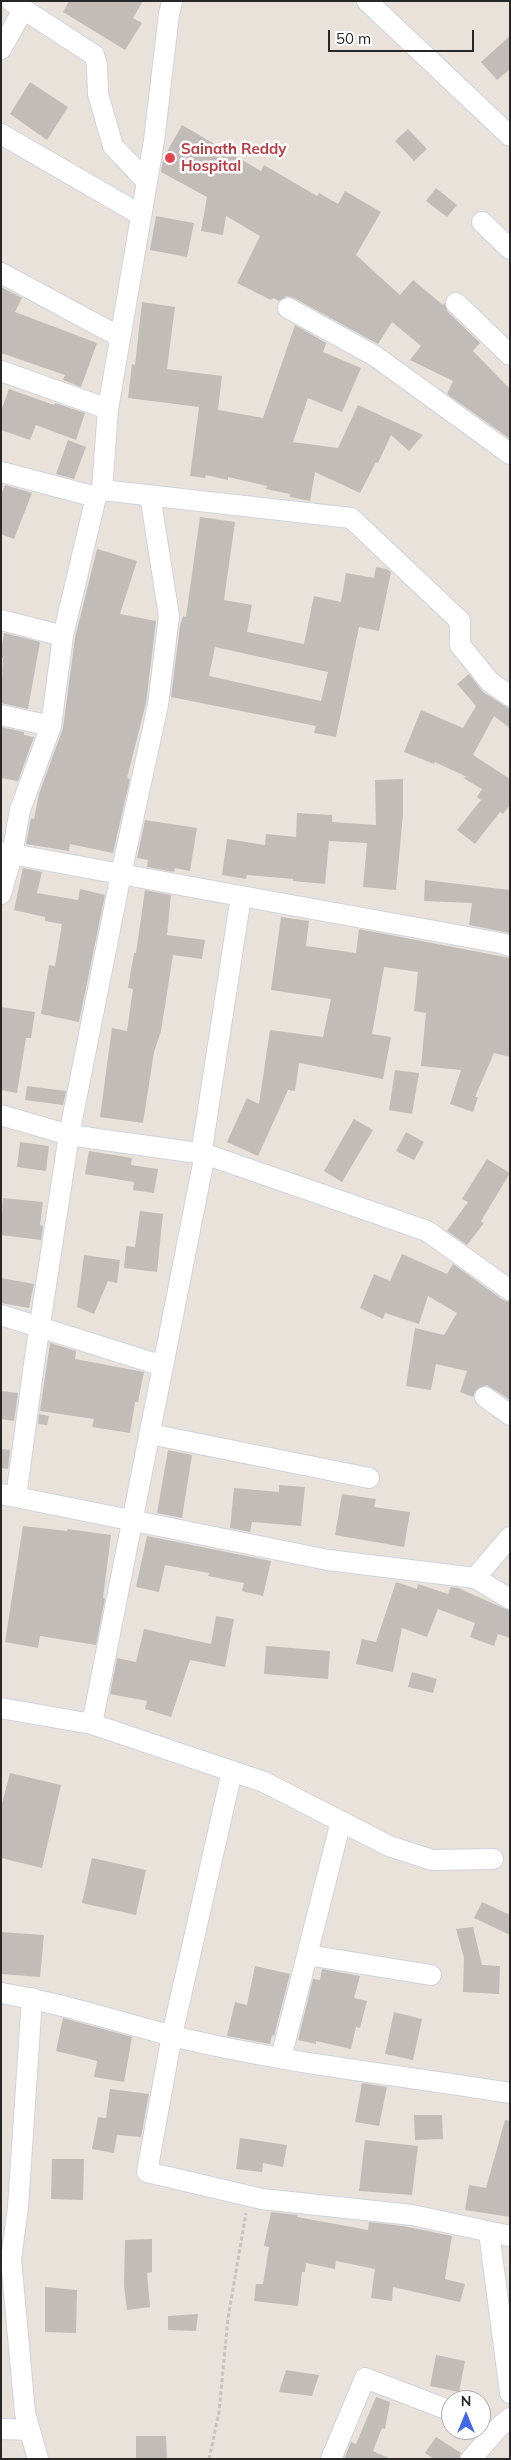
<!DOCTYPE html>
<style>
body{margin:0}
#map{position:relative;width:511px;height:2460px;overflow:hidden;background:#e9e2da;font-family:Mulish,sans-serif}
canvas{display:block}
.frame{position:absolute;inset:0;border:2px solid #272727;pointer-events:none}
.north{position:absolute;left:441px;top:2390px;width:50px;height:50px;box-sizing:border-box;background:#fff;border:1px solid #a9a9a9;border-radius:50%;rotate:0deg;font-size:14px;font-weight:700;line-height:20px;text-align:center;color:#272727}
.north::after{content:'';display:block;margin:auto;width:18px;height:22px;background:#4568eb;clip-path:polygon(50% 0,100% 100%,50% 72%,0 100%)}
.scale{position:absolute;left:328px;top:30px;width:146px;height:22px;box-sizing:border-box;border:2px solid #272727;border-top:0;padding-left:6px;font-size:15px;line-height:18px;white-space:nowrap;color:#272727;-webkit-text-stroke:4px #fff;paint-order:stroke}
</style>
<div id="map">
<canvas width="511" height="2460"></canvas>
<div class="frame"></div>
<div class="north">N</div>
<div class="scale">50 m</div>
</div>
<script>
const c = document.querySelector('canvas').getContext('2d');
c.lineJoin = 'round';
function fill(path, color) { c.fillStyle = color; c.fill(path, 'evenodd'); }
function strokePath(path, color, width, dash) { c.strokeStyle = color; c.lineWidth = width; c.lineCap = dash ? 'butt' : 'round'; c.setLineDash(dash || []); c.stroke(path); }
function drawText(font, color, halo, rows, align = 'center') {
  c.font = font + ' Mulish,sans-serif'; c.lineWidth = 5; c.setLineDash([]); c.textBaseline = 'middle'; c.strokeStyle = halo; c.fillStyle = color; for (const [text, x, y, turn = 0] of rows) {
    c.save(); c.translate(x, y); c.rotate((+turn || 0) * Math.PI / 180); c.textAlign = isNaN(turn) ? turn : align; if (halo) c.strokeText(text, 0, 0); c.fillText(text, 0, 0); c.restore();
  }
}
const building = new Path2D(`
 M69,1H143L133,18L142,23L125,50L63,12Z
 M510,36V69L497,80L481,62Z
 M30,82L68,107L47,140L10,114Z
 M182,125L261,171L264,165L317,196L319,193L338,204L345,191L381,212L356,255L400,295L413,280L443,305L444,302L448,312L480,343L473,351L510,389V439L447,394L453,381L410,360L421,346L392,322L378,344L294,298L287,296L279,301L273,298L271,300L237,283L260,236L226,216L223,235L201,231L207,197L161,172L163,159Z
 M408,129L427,149L414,161L395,141Z
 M436,188L457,205L447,217L426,201Z
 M156,216L194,223L187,257L150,250Z
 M1,287L22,298L15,312L97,343L81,387L63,380L65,375L1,353Z
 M142,302L175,307L167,369L222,376L218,410L263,418L295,325L326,343L323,352L361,368L342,412L308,398L293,442L338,448L358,405L423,435L409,451L391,435L378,463L376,462L360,493L315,472L310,501L290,497V494L266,489L267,486L228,477V480L206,475L205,478L190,476L199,407L128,398L132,364L135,365Z
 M9,389L54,405L55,403L85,413L76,440L36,425L30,440L1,430V411Z
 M68,440L86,447L74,479L56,474Z
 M5,485L32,493L14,539L1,534V495Z
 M200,517L235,522L224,600L252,605L247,632L304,644L314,596L341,602L346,573L374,578L376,567L387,569L391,572L379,631L359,627L336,737L314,733L316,726L171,697L180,626L183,616L186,617ZM215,647L328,672L321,701L209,676Z
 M97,549L137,561L120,614L156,621L146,703L127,778L130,779L113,853L70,844L69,851L26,844L31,818L34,819L39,794L63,728L75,638Z
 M4,633L40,642L28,709L1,703L3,658H1V652Z
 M469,674L483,692L510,709V728L494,716L473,755L510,779V805L503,814L500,812L475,844L457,830L481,800L477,797L482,789L463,778L467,777L435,762L434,764L404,752L421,710L463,728L476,706L457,684Z
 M1,727L24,732V735L34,737L18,781L1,778Z
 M403,779V814L396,890L363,887L367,843L329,841L325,884L293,881V879L247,875L246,879L222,875L227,839L265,845L266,834L296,837L297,813L332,815V822L376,825L375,780Z
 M145,820L197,828L190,871L175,868L174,872L147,867L148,860L137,858Z
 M23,868L42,872L37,893L78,900L80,889L105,895L79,1022L41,1014L49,965L55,966L62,924L45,921V917L14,910Z
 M425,880L510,890V933L469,925L472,903L424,901Z
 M145,890L171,895L167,935L205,940L202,959L173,955L161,1031L154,1052L143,1123L100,1117L112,1028L127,1031L133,989L128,988L134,953H136Z
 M281,917L309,921L306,946L356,953L359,929L510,958V1057L494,1053L475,1097H478L473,1112L450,1104L461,1070L421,1066L426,1013L414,1011L418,972L384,967L372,1034L391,1037L383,1079L299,1063L295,1091L288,1090L258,1156L227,1142L247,1098L259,1104L270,1030L323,1037L331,999L271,990Z
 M1,1007L35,1012L31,1038H26L17,1093L1,1090Z
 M395,1070L419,1073L412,1114L389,1110Z
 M27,1086L66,1091L63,1105L25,1100Z
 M354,1119L373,1130L342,1182L324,1171Z
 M406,1132L424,1142L414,1160L396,1151Z
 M20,1142L49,1146L46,1171L17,1167Z
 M89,1151L132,1158L131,1165L158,1169L154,1193L133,1190L134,1182L85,1174Z
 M487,1159L510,1173L481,1221L484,1223L467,1245L447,1231L468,1202L462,1199Z
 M3,1198L43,1202L40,1225L43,1226L41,1240L1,1235Z
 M140,1211L163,1214L157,1272L124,1268L126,1246L135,1247Z
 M402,1254L447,1274L453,1264L503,1300L510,1302V1400L487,1385L476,1390L473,1397L460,1392L467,1371L436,1364L431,1390L406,1386L415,1328L444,1335L457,1313L428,1296L419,1324L385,1313L383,1319L360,1308L374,1274L390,1281Z
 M84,1255L120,1260L117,1283L108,1281L94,1314L77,1307Z
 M1,1278L34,1284L29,1308L1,1303Z
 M50,1343L76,1351L75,1359L144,1372L138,1402H135L130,1433L92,1427L94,1419L40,1411Z
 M1,1391L18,1393L14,1421L1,1419Z
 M39,1414L49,1416L47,1425L38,1424Z
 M1,1449L10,1450L8,1469L1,1468Z
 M168,1450L192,1455L182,1518L157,1513Z
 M279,1485L305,1487L301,1526L252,1522L250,1532L230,1528L234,1488L279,1492Z
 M342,1494L376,1499L374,1507L410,1512L404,1547L335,1535Z
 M23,1526L67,1531L68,1529L111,1535L103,1598H105L96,1645L40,1636L38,1648L5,1642Z
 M147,1536L271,1561L263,1596L242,1591L244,1583L208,1576L209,1573L165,1565L159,1592L136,1587Z
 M396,1582L417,1589L418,1584L448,1594L451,1587L458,1588L510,1611V1638L498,1634L494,1646L470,1637L475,1623L438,1609L427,1637L402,1628L393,1672L356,1664L362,1639L376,1642Z
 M216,1616L234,1619L225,1667L190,1660L171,1717L145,1709L147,1701L110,1694L117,1658L136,1662L144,1629L211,1644Z
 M266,1646L330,1651L328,1679L264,1674Z
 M412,1672L437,1679L433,1693L408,1687Z
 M10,1773L61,1785L42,1868L1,1858V1807Z
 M92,1858L146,1870L136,1915L82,1903Z
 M482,1902L510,1915V1935L474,1918Z
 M473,1927L482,1965L500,1966L499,1994L463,1992L464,1958L456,1929Z
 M1,1932L44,1935L40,1977L1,1974Z
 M255,1966L290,1974L274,2036L272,2035L270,2044L227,2036L235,2002L247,2005Z
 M322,1969L360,1976L354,1998L367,2001L360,2028L356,2027L351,2049L316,2041V2044L298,2040L313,1979L320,1980Z
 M394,2012L422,2019L413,2060L385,2054Z
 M63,2018L132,2037L124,2082L94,2077L97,2061L56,2051Z
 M362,2083L387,2087L379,2126L355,2122Z
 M110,2089L149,2094L141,2137L117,2135L114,2153L92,2149L98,2117L106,2118Z
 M414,2115H442L443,2139L415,2140Z
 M505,2120L510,2121V2217L465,2210L469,2185L486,2188Z
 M240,2138L287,2145L283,2167L263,2163L262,2172L236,2169Z
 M365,2140L418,2146L412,2195L359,2191Z
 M52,2159H84L83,2200L51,2199Z
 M271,2212L298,2215L297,2217L368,2230L369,2222L403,2226L452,2236L445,2279L465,2284L460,2302L393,2287L392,2301L371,2298L375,2269L336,2261L335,2269L306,2263L305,2272H302L298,2306L254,2301L256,2284H263L269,2247L264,2246Z
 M152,2239V2272L147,2273L150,2307L127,2310L124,2285L125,2240Z
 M45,2287L77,2290L76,2333L45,2332Z
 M198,2314L196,2331L168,2330V2316Z
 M436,2355L465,2361L459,2392L430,2386Z
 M286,2370L319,2375L312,2396L279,2392Z
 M376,2397L390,2402L385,2429L382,2428L373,2451L391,2459H344L351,2442L356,2444Z
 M136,2436H166L167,2459H136Z
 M436,2437L461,2453L459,2459H434L425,2453Z`);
const path = new Path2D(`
 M209,2459L219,2412L228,2318L246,2213`);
const minor = new Path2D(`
 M11,1L94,55L97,65L98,94L113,146L147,182
 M367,1L510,136
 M1,49L23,10
 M1,134L141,215
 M482,222L510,249
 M1,273L120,337
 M456,303L510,355
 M288,308L375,356L510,454
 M1,371L108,409
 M1,472L96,497
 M102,490L351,518L460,621V645L490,682L510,696
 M1,620L63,636
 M1,715L51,726
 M1,852L241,896L202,1149L205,1154L92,1724L1,1708
 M1,894L12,855L20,810L51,726L63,636L96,497L102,490L108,409L154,141L169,14L172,1
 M241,896L501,943L510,946
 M1,1115L69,1135L205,1154L427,1231L510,1290
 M1,1315L163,1366
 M485,1397L510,1415
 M150,1434L369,1478
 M1,1494L328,1560L475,1578L510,1599
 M16,1497L35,1357L69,1135L121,874L158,705L169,616L150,495
 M475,1578L510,1537
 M92,1724L264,1782L389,1846L432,1860L493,1859
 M232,1771L172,2035L147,2172L262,2199L412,2215L510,2236
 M307,1955L431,1975
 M1,1993C62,2003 121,2023 181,2038C290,2064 400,2075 510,2093
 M32,1998L18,2207L11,2259L25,2413L38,2459
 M281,2058L341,1821
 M489,2232L510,2393
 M1,2429L30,2430
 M331,2459L365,2378L451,2411
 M471,2459L499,2427L510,2418`);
const markers = [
 [170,158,6,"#e0444e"]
];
const healthNames = [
 ["Sainath Reddy",181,149],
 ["Hospital",181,166]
];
fill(building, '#c1bcb7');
strokePath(minor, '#cfd3df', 22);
strokePath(path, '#c3c3c3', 3, [4, 2.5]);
strokePath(minor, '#fff', 20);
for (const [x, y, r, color] of markers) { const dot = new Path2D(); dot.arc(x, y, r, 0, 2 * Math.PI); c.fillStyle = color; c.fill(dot); strokePath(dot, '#fff', 2); }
drawText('bold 15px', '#be3a42', '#fff', healthNames, 'left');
</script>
